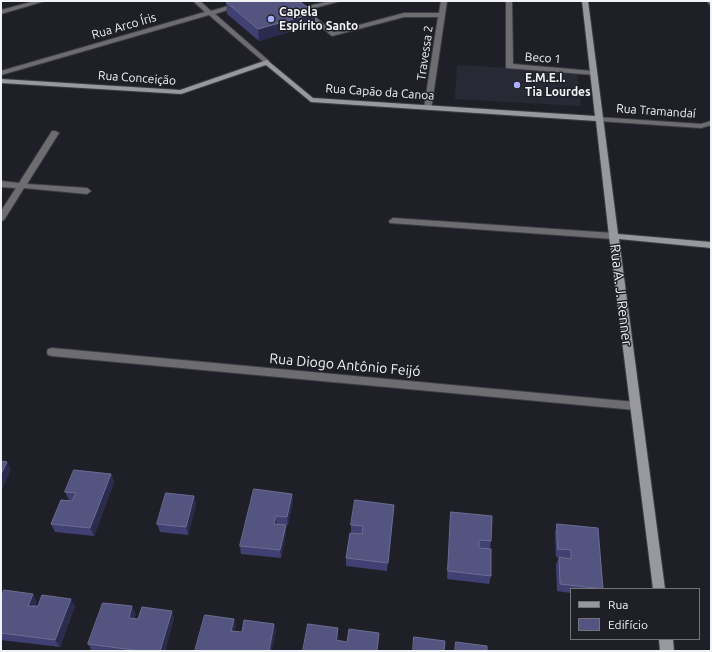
<!DOCTYPE html>
<meta charset="utf-8">
<style>
body{margin:0}
#map{position:relative;width:712px;height:652px;overflow:hidden;background:#1f2027;font-family:Ubuntu,sans-serif}
canvas{display:block}
.frame{position:absolute;inset:0;border:2px solid #f2f3f7;pointer-events:none}
.legend{position:absolute;left:570px;top:588px;width:130px;height:52px;box-sizing:border-box;background:#1f2027;border:1px solid #73747a;margin:0;padding:5px 7px;list-style:none;font-size:12px;color:#f2f3f7}
.legend li{display:flex;align-items:center;gap:8px;height:20px}
.legend b{width:20px;border:1px solid #73747a}
</style>
<div id="map">
<canvas width="712" height="652"></canvas>
<div class="frame"></div>
<ul class="legend">
<li><b style="height:5px;background:#98999f"></b>Rua</li>
<li><b style="height:11px;background:#535480"></b>Edifício</li>
</ul>
</div>
<script>
const c = document.querySelector('canvas').getContext('2d');
c.lineJoin = 'round';
function fill(path, color) { c.fillStyle = color; c.fill(path, 'evenodd'); }
function strokePath(path, color, width, dash) { c.strokeStyle = color; c.lineWidth = width; c.lineCap = dash ? 'butt' : 'round'; c.setLineDash(dash || []); c.stroke(path); }
function drawText(font, color, halo, rows, align = 'center') {
  c.font = font + ' Ubuntu,sans-serif'; c.lineWidth = 3; c.setLineDash([]); c.textBaseline = 'middle'; c.strokeStyle = halo; c.fillStyle = color; for (const [text, x, y, turn = 0] of rows) {
    c.save(); c.translate(x, y); c.rotate((+turn || 0) * Math.PI / 180); c.textAlign = isNaN(turn) ? turn : align; if (halo) c.strokeText(text, 0, 0); c.fillText(text, 0, 0); c.restore();
  }
}
const built = new Path2D(`
 M457,65L577,72L581,106L455,99Z`);
const lane = new Path2D(`
 M290,1H297L304,7L330,1H341L307,10L333,32L404,13H439L441,1H447L431,110H428L424,108L438,17H404L332,36Z
 M506,1H512L513,64L593,71L597,73L596,75L506,68Z
 M393,218L613,233L617,236L613,239L390,223L389,221Z`);
const street = new Path2D(`
 M35,1H45L1,14V10Z
 M193,1H200L211,11L245,1H255L215,14L269,61V63H265L209,15L1,75V71L205,12Z
 M707,1H711V5L709,4Z
 M596,117L701,124L711,121V125L701,128L599,121L595,119Z
 M52,131H55L59,133L27,184L87,188L91,191L87,194L24,188L4,220L1,221V211L16,188L1,187V181L19,183Z
 M52,348L635,402L639,403L640,406L639,409L635,410L52,356L48,355L47,352L48,349Z`);
const secondary = new Path2D(`
 M582,1H588L618,234L711,242V248L619,239L665,589H653L609,236L596,121L311,102L266,65L181,94L1,83V79L180,90L267,60L313,98L595,116Z
 M659,639H673L674,651H660Z`);
const wall = new Path2D(`
 M226,2L315,24L259,41L227,14Z
 M111,474L114,482L94,536L55,532L51,524L73,501L69,500L65,492Z
 M292,494L293,502L288,525L277,524L286,525V533L281,558L241,554L240,546Z
 M194,496L196,504L188,535L160,532L157,524Z
 M451,512L491,541L490,549L479,548L491,576L489,584L447,579L450,520Z
 M393,513L387,571L346,566V558L362,534L351,533V525Z
 M557,524L603,589H571V593L557,591L556,565L559,557L568,558L556,557L555,532Z
 M1,598L37,602L35,606H75L60,647L1,640Z
 M136,614L134,619H138L174,618L165,651H92L88,644Z`);
const shadedWall = new Path2D(`
 M315,13V24L259,41L258,29Z
 M7,462L11,470L1,492V474Z
 M111,474L114,482L94,536L90,528Z
 M292,494L293,502L288,525L287,517Z
 M194,496L196,504L188,535L186,527Z
 M394,505L393,513L387,571L388,563Z
 M276,516L277,524H274Z
 M286,525V533L281,558L280,550Z
 M33,594L37,602L33,613L28,606Z
 M71,599L75,606L60,647L55,640Z
 M132,606L136,614L132,625L129,618Z
 M172,611L174,618L165,651H160Z
 M234,619L236,626L233,638L231,631Z
 M274,624L276,631L272,651H269Z
 M338,628L339,639L337,651L336,640Z`);
const building = new Path2D(`
 M231,1H299L315,13L258,29L226,2Z
 M1,461L7,462L1,474Z
 M74,470L111,474L90,528L51,524L61,500L72,501L76,493L65,492Z
 M254,489L292,494L287,517L276,516L274,524L286,525L280,550L240,546Z
 M166,493L194,496L186,527L157,524Z
 M355,500L394,505L388,563L346,558L350,533L362,534L363,526L351,525Z
 M451,512L492,516L491,541L479,540V548L491,549V576L448,571Z
 M557,524L598,528L603,589L560,584L559,557L571,559V550L558,549Z
 M4,590L33,594L28,606H38L42,595L71,599L55,640L1,633V598Z
 M103,603L132,606L129,618L138,619L142,607L172,611L160,651H141L88,644Z
 M205,615L234,619L231,631L242,632L244,620L274,624L269,651H195Z
 M308,624L338,628L336,640L347,642L349,629L379,633L377,651H303Z
 M414,637L445,641L444,651H413Z
 M456,642L487,646V651H455Z`);
const markers = [
 [271,19,4,"#aaaffb"],
 [517,85,4,"#aaaffb"]
];
const farPoinames = [
 ["Capela",279,12],
 ["Espírito Santo",279,26],
 ["E.M.E.I.",525,78],
 ["Tia Lourdes",525,92]
];
const farStreetnames = [
 ["Rua Arco Íris",124,26,-16],
 ["Travessa 2",425,53,-82],
 ["Beco 1",543,58,4],
 ["Rua Conceição",137,78,4],
 ["Rua Capão da Canoa",380,92,4],
 ["Rua Tramandaí",656,111,4]
];
const streetNames = [
 ["Rua A. J. Renner",621,295,83],
 ["Rua Diogo Antônio Feijó",345,365,5]
];
fill(built, '#282935');
strokePath(lane, '#3d3e44', 2);
strokePath(street, '#3d3e44', 2);
strokePath(secondary, '#3d3e44', 2);
fill(lane, '#6d6d71');
fill(street, '#6d6d71');
fill(secondary, '#98999f');
fill(wall, '#404072');
fill(shadedWall, '#2b2b4e');
fill(building, '#535480');
strokePath(building, '#6c6d93', 1);
for (const [x, y, r, color] of markers) { const dot = new Path2D(); dot.arc(x, y, r, 0, 2 * Math.PI); c.fillStyle = color; c.fill(dot); strokePath(dot, '#1f2027', 1.5); }
drawText('bold 12px', '#f2f3f7', '#1f2027', farPoinames, 'left');
drawText('12px', '#f2f3f7', '#1f2027', farStreetnames);
drawText('14px', '#f2f3f7', '#1f2027', streetNames);
</script>
